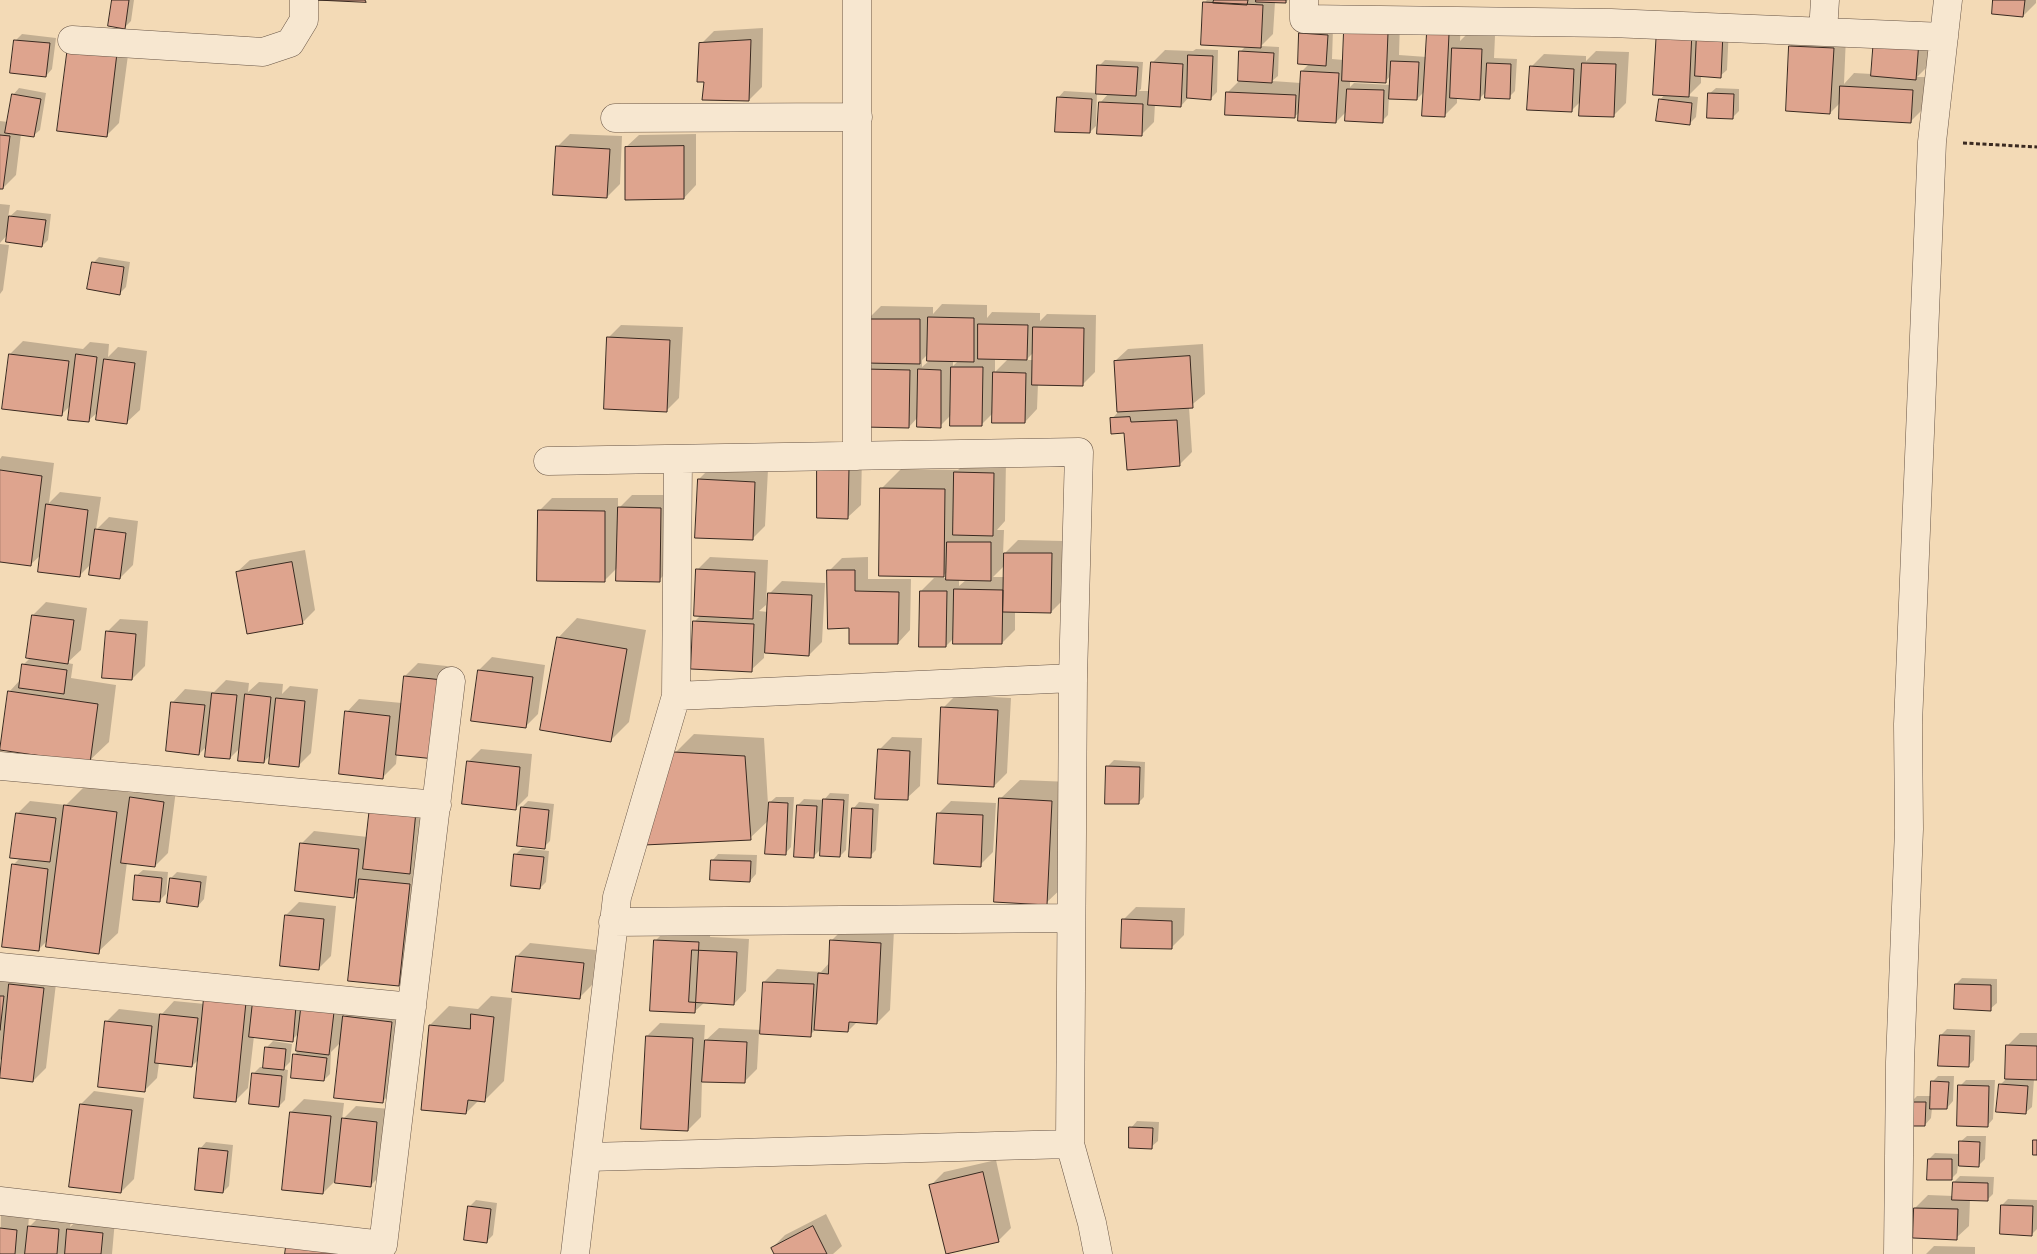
<!DOCTYPE html>
<style>
body{margin:0}
canvas{display:block;background:#f3dab6}
</style>
<canvas width="2037" height="1254"></canvas>
<script>
const c = document.querySelector('canvas').getContext('2d');
c.lineJoin = 'round';
function fill(path, color) { c.fillStyle = color; c.fill(path, 'evenodd'); }
function strokePath(path, color, width, dash) { c.strokeStyle = color; c.lineWidth = width; c.lineCap = dash ? 'butt' : 'round'; c.setLineDash(dash || []); c.stroke(path); }
const shadow = new Path2D(`
 M113,0H134L131,21L125,27Z
 M1207,0H1288L1286,2H1275L1273,34L1261,46L1279,47L1278,76L1272,81L1301,83L1302,71L1309,64L1301,34L1307,28L1333,29L1332,59L1344,60L1400,21L1399,55L1427,57L1461,22L1460,41L1466,35L1495,36L1494,58L1517,59L1515,91L1509,97L1487,91L1479,99L1457,98V103L1444,116L1425,91L1417,99L1389,97L1388,115L1382,121L1347,111L1336,122L1300,112L1294,117L1228,92L1239,81L1240,52L1246,46L1204,3ZM1391,75V85L1354,83L1350,87V80L1385,82Z
 M1995,0H2036V3L2023,16Z
 M1729,27L1727,70L1720,76L1701,75V83L1688,96L1698,97L1696,117L1690,123L1660,100L1665,94L1658,29Z
 M763,28L762,87L749,100L701,44L714,31Z
 M1932,28L1928,66L1917,77H1925L1923,109L1910,122L1841,102L1830,113L1790,46L1803,34L1846,36L1844,84L1854,73L1872,74Z
 M22,34L56,38L52,69L46,76L12,72L16,40Z
 M82,34L130,40L119,123L106,136Z
 M1196,49L1218,50L1217,92L1211,98L1189,97L1181,106L1155,104L1154,122L1141,135L1100,103L1109,93H1097L1096,126L1090,132L1058,98L1064,91L1097,93L1099,66L1105,60L1143,62L1141,89L1139,91H1150L1152,63L1165,50L1193,51Z
 M1596,51L1629,52L1626,103L1613,116L1581,101L1571,111L1531,67L1544,54L1586,56V61Z
 M19,88L46,93L40,130L33,136L21,134L16,175L3,188L0,187V121L8,122L13,95Z
 M1716,88L1739,89V111L1732,118L1709,94Z
 M570,134L622,136L620,184L607,197L557,147Z
 M696,134V185L684,198L626,147L639,135Z
 M0,204L10,205L8,218L17,210L51,214L48,240L42,246L8,234L0,243Z
 M0,244L9,245L3,290L0,294Z
 M99,257L130,262L126,287L119,294L93,263Z
 M942,304L987,305V318L992,312L1040,313V321L1047,314L1096,315L1095,372L1082,385L1038,384L1037,409L1025,422L993,413L981,425L951,415L940,426L918,417L909,427L867,369L874,362L868,319L881,306L933,307V314ZM1034,352V360H1026ZM929,353V361L922,367V360ZM995,358L1008,359L995,372ZM953,360H959L953,366Z
 M621,325L683,327L679,398L666,411L608,338Z
 M23,341L83,349L90,342L109,344L108,357L118,347L147,351L140,410L127,422L99,411L88,421L70,406L61,415L10,354Z
 M1203,344L1205,394L1189,407L1192,452L1179,465L1126,432L1112,419L1118,412L1115,361L1128,349Z
 M862,455L861,505L848,517L819,468Z
 M2,456L54,463L49,503L60,492L101,497L96,530L109,517L138,521L133,565L120,578L92,563L79,576L42,554L30,565L0,561V459Z
 M968,460H1006L1005,521L997,530H1004L1003,555L1018,540L1064,541V599L1051,612L1015,611V630L1002,643L955,637L946,646L921,591L934,578H948V571L943,576L882,488L901,469L958,470ZM1005,565V577H993ZM959,579L966,580L959,586Z
 M712,466L768,470L765,526L752,539L699,479Z
 M632,495H674L672,567L659,580L618,567L604,581L539,511L552,498H618V509Z
 M305,550L315,610L302,623L237,572L250,560Z
 M710,557L768,560L766,605L759,611L768,612L769,594L782,581L825,583L822,642L809,655L764,652V658L751,670L694,622L701,615L697,570Z
 M868,557V579H911L910,630L898,643L851,627L829,571L842,558Z
 M46,602L87,608L81,650L67,663L73,664L71,678L116,685L109,742L89,761L9,692L21,679L23,665L30,658L33,615Z
 M577,618L646,630L629,722L610,741L558,638Z
 M120,619L148,621L145,666L132,679L107,632Z
 M492,657L545,665L538,714L525,727L479,670Z
 M418,663L456,667L448,745L397,754L396,764L383,777L347,712L359,699L402,703L405,676Z
 M226,680L249,683L248,692L259,682L283,684L282,694L290,686L318,689L311,753L298,766L271,754L264,762L240,748L230,758L208,745L199,754L173,702L185,689L214,692Z
 M956,695L1011,698L1007,773L994,786L943,708Z
 M694,734L764,738L768,804L776,797H794L791,847L785,854L769,820L750,838L675,753Z
 M892,737L922,738L920,786L907,798L879,750Z
 M481,749L532,754L528,796L515,809L468,762Z
 M1114,760L1145,762L1144,797L1138,803L1108,766Z
 M1020,780L1071,782L1066,884L1046,903L1000,799Z
 M144,785L176,790L168,853L155,866L127,862L118,933L98,952L49,939L38,950L13,865L20,858L17,814L30,801L66,805L84,787L136,793Z
 M830,793L849,794L846,850L840,856L821,849L813,857L798,805L804,799L824,800Z
 M428,799L418,966L399,985L359,891L353,896L301,844L314,831L368,837Z
 M528,801L554,804L550,841L544,847L522,807Z
 M951,801L996,803L993,852L980,865L938,814Z
 M859,802L879,804L876,850L870,856L853,809Z
 M522,848L549,851L546,882L540,888L516,854Z
 M718,854L757,855L756,874L750,881L712,861Z
 M143,870L168,872L166,894L159,901L136,876Z
 M177,872L207,876L204,899L198,906L171,878Z
 M299,902L336,906L331,956L318,969L281,965L286,915Z
 M1136,907L1185,908L1184,935L1171,948L1123,920Z
 M668,928L711,930L710,937L749,939L746,991L734,1004L705,1002L694,1012L655,941Z
 M844,928L894,930L890,1010L877,1023L857,1022L848,1031L816,1029L810,1035L759,1033L757,1069L744,1082L702,1080L701,1117L688,1130L647,1036L660,1023L705,1025L704,1042L719,1028L762,1030L764,982L777,969L821,972L830,962L831,941Z
 M530,943L596,950L592,985L579,998L517,956Z
 M0,975H57L46,1068L33,1081L0,1077L2,1058L0,1060Z
 M1962,978L1997,979V1003L1990,1009L1956,984Z
 M491,996L512,998L504,1081L484,1101L479,1100L466,1113L430,1025L449,1006L478,1009Z
 M346,1000L344,1017L357,1004L404,1009L396,1089L383,1101L342,1041L331,1052L330,1074L324,1080L294,1055L297,1052L299,1033L292,1040L254,1036L248,1088L235,1101L199,1059L192,1066L159,1063L157,1078L144,1091L106,1022L119,1009L162,1014L174,1001L205,1004Z
 M1947,1029L1975,1030L1974,1060L1968,1066L1941,1035Z
 M2020,1033H2037V1079H2034L2032,1107L2025,1113L2000,1085L2006,1079L2007,1046Z
 M273,1041L292,1044L290,1062L283,1069L288,1070L285,1100L279,1106L254,1073L260,1067H264L266,1048Z
 M1938,1076H1954L1953,1101L1947,1108H1932L1931,1118L1925,1125L1911,1102L1917,1096H1932V1082Z
 M1966,1080H1995L1993,1119L1987,1126L1960,1086Z
 M94,1091L144,1098L134,1179L121,1192L81,1104Z
 M304,1099L344,1103L342,1120L356,1106L390,1109L383,1173L370,1186L337,1179L323,1193L291,1112Z
 M1137,1121L1159,1122L1158,1141L1151,1147L1131,1128Z
 M1967,1136H1986L1985,1159L1979,1165H1958L1957,1173L1951,1179L1929,1159L1935,1153L1960,1154V1142Z
 M206,1142L233,1145L229,1186L223,1192L200,1149Z
 M996,1160L1011,1228L998,1241L931,1185L944,1172Z
 M1960,1176L1994,1177L1993,1194L1987,1200H1970L1969,1226L1956,1238L1915,1208L1928,1195L1954,1196V1182Z
 M2008,1199L2037,1200V1229L2032,1234L2002,1205Z
 M476,1200L497,1203L493,1235L486,1242L470,1206Z
 M1,1214L29,1217L28,1228L42,1214L72,1217L70,1227L81,1217L115,1220L112,1254H0Z
 M826,1214L842,1246L833,1254H775L772,1248L785,1235Z
 M1934,1246L1975,1247V1254H1926Z`);
const building = new Path2D(`
 M112,0H129L125,29L108,26Z
 M317,0H365L366,2Z
 M1214,0H1248L1247,5L1213,3Z
 M1256,0H1286V3L1256,2Z
 M1993,0H2025L2023,17L1992,14Z
 M1203,2L1263,5L1261,48L1201,45Z
 M1657,29L1692,31L1689,97L1653,95Z
 M1344,31L1388,33L1386,83L1342,81Z
 M1697,31L1723,32L1721,78L1695,76Z
 M1299,33L1328,35L1326,66L1298,64Z
 M1427,33L1449,34L1445,117L1422,116Z
 M1874,37L1919,41L1916,80L1871,76Z
 M14,40L50,43L46,77L10,73Z
 M751,40L749,101L702,100L704,82H697L699,43Z
 M68,46L117,53L107,137L57,131Z
 M1789,46L1834,48L1830,114L1786,111Z
 M1452,48L1482,49L1480,100L1450,98Z
 M1239,51L1274,53L1272,83L1238,81Z
 M1188,55L1213,56L1211,100L1187,98Z
 M1391,61L1419,62L1417,100L1389,99Z
 M1151,62L1183,64L1181,107L1148,105Z
 M1487,63L1511,64L1510,99L1485,98Z
 M1582,63L1616,64L1614,117L1579,116Z
 M1097,65L1138,67L1136,96L1096,94Z
 M1530,66L1574,69L1572,112L1527,110Z
 M1301,71L1339,73L1336,123L1298,121Z
 M1840,86L1913,90L1911,123L1839,119Z
 M1347,89L1384,90L1383,123L1345,121Z
 M1226,92L1296,95L1295,118L1225,115Z
 M1708,93L1734,94L1733,119L1707,118Z
 M12,94L41,99L34,137L5,133Z
 M1057,97L1092,99L1090,133L1055,132Z
 M1659,99L1692,103L1690,125L1656,121Z
 M1099,102L1143,104L1142,136L1097,134Z
 M0,135L10,136L3,189H0Z
 M556,146L610,149L607,198L553,195Z
 M684,146V199L625,200V147Z
 M9,216L46,220L42,247L6,242Z
 M92,262L124,267L120,295L87,289Z
 M928,317L974,318V362L927,361Z
 M867,319H920V364L865,363Z
 M978,324L1028,325L1027,360L978,359Z
 M1033,327L1084,328L1083,386L1032,385Z
 M607,337L670,340L667,412L604,409Z
 M9,354L69,361L62,416L2,409Z
 M76,354L97,357L89,422L68,420Z
 M1190,356L1193,408L1117,412L1114,361Z
 M104,359L135,363L127,424L96,420Z
 M951,367H983L982,426H950Z
 M865,369L910,370L909,428L864,427Z
 M918,369L941,370V428L917,427Z
 M993,372L1026,373L1025,423H992Z
 M1130,417L1131,422L1177,420L1180,466L1127,470L1124,433L1111,434L1110,418Z
 M817,467L849,468L848,519L817,518Z
 M0,470L42,476L31,566L0,562Z
 M954,472L994,473L993,536L953,535Z
 M698,479L755,482L753,540L695,538Z
 M880,488L945,489L944,577L879,576Z
 M46,504L88,510L80,577L38,572Z
 M618,507L661,508L660,582L616,581Z
 M538,510L605,511V582L537,581Z
 M95,529L126,533L120,579L89,575Z
 M947,542H991V581L946,580Z
 M1004,553H1052L1051,613L1003,612Z
 M292,562L303,624L247,634L236,572Z
 M696,569L755,572L753,619L694,616Z
 M827,570H855V591L899,592L898,644H849V628L828,629Z
 M954,589L1003,590L1002,644H953Z
 M920,591H947L946,647H919Z
 M768,593L812,595L809,656L765,653Z
 M32,615L74,620L68,664L26,658Z
 M693,621L754,624L752,672L691,669Z
 M106,631L136,634L132,680L102,678Z
 M557,637L627,649L611,742L540,730Z
 M22,664L67,670L64,694L19,688Z
 M478,670L533,677L526,728L471,721Z
 M404,676L443,680L435,759L396,755Z
 M8,691L98,704L90,763L0,750Z
 M212,693L237,695L230,759L205,757Z
 M245,694L271,697L264,763L238,761Z
 M276,698L305,701L299,767L269,764Z
 M171,702L205,705L199,755L166,751Z
 M941,707L998,710L994,787L938,784Z
 M345,711L390,716L383,779L339,774Z
 M878,749L910,751L908,800L875,799Z
 M674,752L745,756L751,840L644,845Z
 M467,761L520,767L516,810L462,804Z
 M1106,766L1140,767L1139,804H1105Z
 M130,797L164,802L155,867L121,863Z
 M999,798L1052,801L1047,905L994,902Z
 M823,799L844,800L840,857L820,856Z
 M769,802L788,803L786,855L765,854Z
 M64,805L117,812L99,954L46,947Z
 M797,805L817,806L814,858L794,857Z
 M370,806L416,811L410,874L363,869Z
 M521,807L549,810L545,849L517,846Z
 M852,808L873,809L871,858L849,857Z
 M16,813L56,818L50,862L10,858Z
 M937,813L983,815L981,867L934,864Z
 M300,843L359,849L354,898L295,891Z
 M514,854L544,857L540,889L511,886Z
 M711,860L751,861L750,882L710,880Z
 M12,864L48,869L39,951L2,947Z
 M135,875L162,878L160,902L133,900Z
 M170,878L201,882L198,907L167,903Z
 M359,879L410,884L399,986L348,981Z
 M285,915L324,919L319,970L280,966Z
 M1122,919L1172,921V949L1121,948Z
 M654,940L699,942L695,1013L650,1011Z
 M830,940L881,943L877,1024L849,1022L848,1032L814,1030L818,973L828,974Z
 M692,950L737,952L734,1005L689,1002Z
 M516,956L584,963L580,999L512,992Z
 M763,982L814,984L811,1037L760,1034Z
 M9,984L44,988L33,1082L0,1078Z
 M1955,984L1991,985V1011L1954,1009Z
 M0,996H4L0,1030Z
 M204,998L246,1002L236,1102L194,1098Z
 M253,1001L296,1006L293,1042L249,1037Z
 M301,1009L334,1012L329,1055L296,1051Z
 M160,1014L198,1018L192,1067L155,1063Z
 M471,1014L494,1017L485,1102L468,1100L466,1114L421,1110L429,1025L470,1029Z
 M343,1016L392,1022L383,1103L334,1098Z
 M105,1021L152,1026L145,1092L98,1087Z
 M1940,1035L1970,1036L1969,1067L1938,1066Z
 M646,1036L693,1038L688,1131L641,1129Z
 M705,1040L747,1042L745,1083L702,1082Z
 M2006,1045L2037,1046V1080L2005,1079Z
 M265,1047L286,1049L284,1070L263,1068Z
 M293,1054L327,1058L324,1081L291,1078Z
 M252,1073L282,1076L279,1107L249,1104Z
 M1931,1081L1949,1082L1947,1109H1930Z
 M1999,1084L2028,1086L2026,1114L1996,1112Z
 M1958,1085L1989,1086L1988,1127L1957,1126Z
 M1909,1102H1926L1925,1126H1909Z
 M80,1104L132,1110L121,1193L69,1187Z
 M290,1112L331,1116L323,1194L282,1190Z
 M342,1118L377,1122L371,1187L335,1183Z
 M1129,1127L1153,1128L1152,1149L1129,1148Z
 M2033,1140H2037V1155H2033Z
 M1959,1141L1980,1142L1979,1167L1959,1166Z
 M199,1148L228,1151L223,1193L195,1190Z
 M1928,1159H1952V1180H1927Z
 M983,1172L999,1242L946,1254L929,1185Z
 M1953,1182L1988,1183V1201L1952,1200Z
 M2001,1205L2033,1206L2032,1236L2000,1234Z
 M468,1206L491,1209L487,1243L464,1240Z
 M1914,1208L1958,1209L1957,1240L1913,1238Z
 M28,1226L59,1229L57,1254H25Z
 M813,1226L827,1254H774L771,1248Z
 M0,1228L17,1230L15,1254H0Z
 M67,1229L103,1233L101,1254H65Z
 M286,1247L348,1254H285Z`);
const path = new Path2D(`
 M1963,143L2037,147`);
const minor = new Path2D(`
 M1304,0V19L1611,23L1944,37
 M1823,32L1825,0
 M72,40L263,52L290,43L304,20V0
 M615,118L858,117
 M857,456V0
 M548,461L1079,452L1073,678L1070,1144L1092,1223L1098,1254
 M676,696L1073,678
 M0,766L437,805
 M613,922L1071,918
 M0,967L412,1007
 M588,1157L1070,1144
 M0,1201L383,1245L451,681
 M575,1254L617,897L676,696L678,459
 M1898,1254L1900,1062L1909,829L1908,724L1932,142L1948,0`);
fill(shadow, '#0003');
fill(building, '#dea48e');
strokePath(building, '#392920', 1);
strokePath(minor, '#685546', 29);
strokePath(path, '#392920', 3, [4, 2.5]);
strokePath(minor, '#f7e7d0', 28);
</script>
